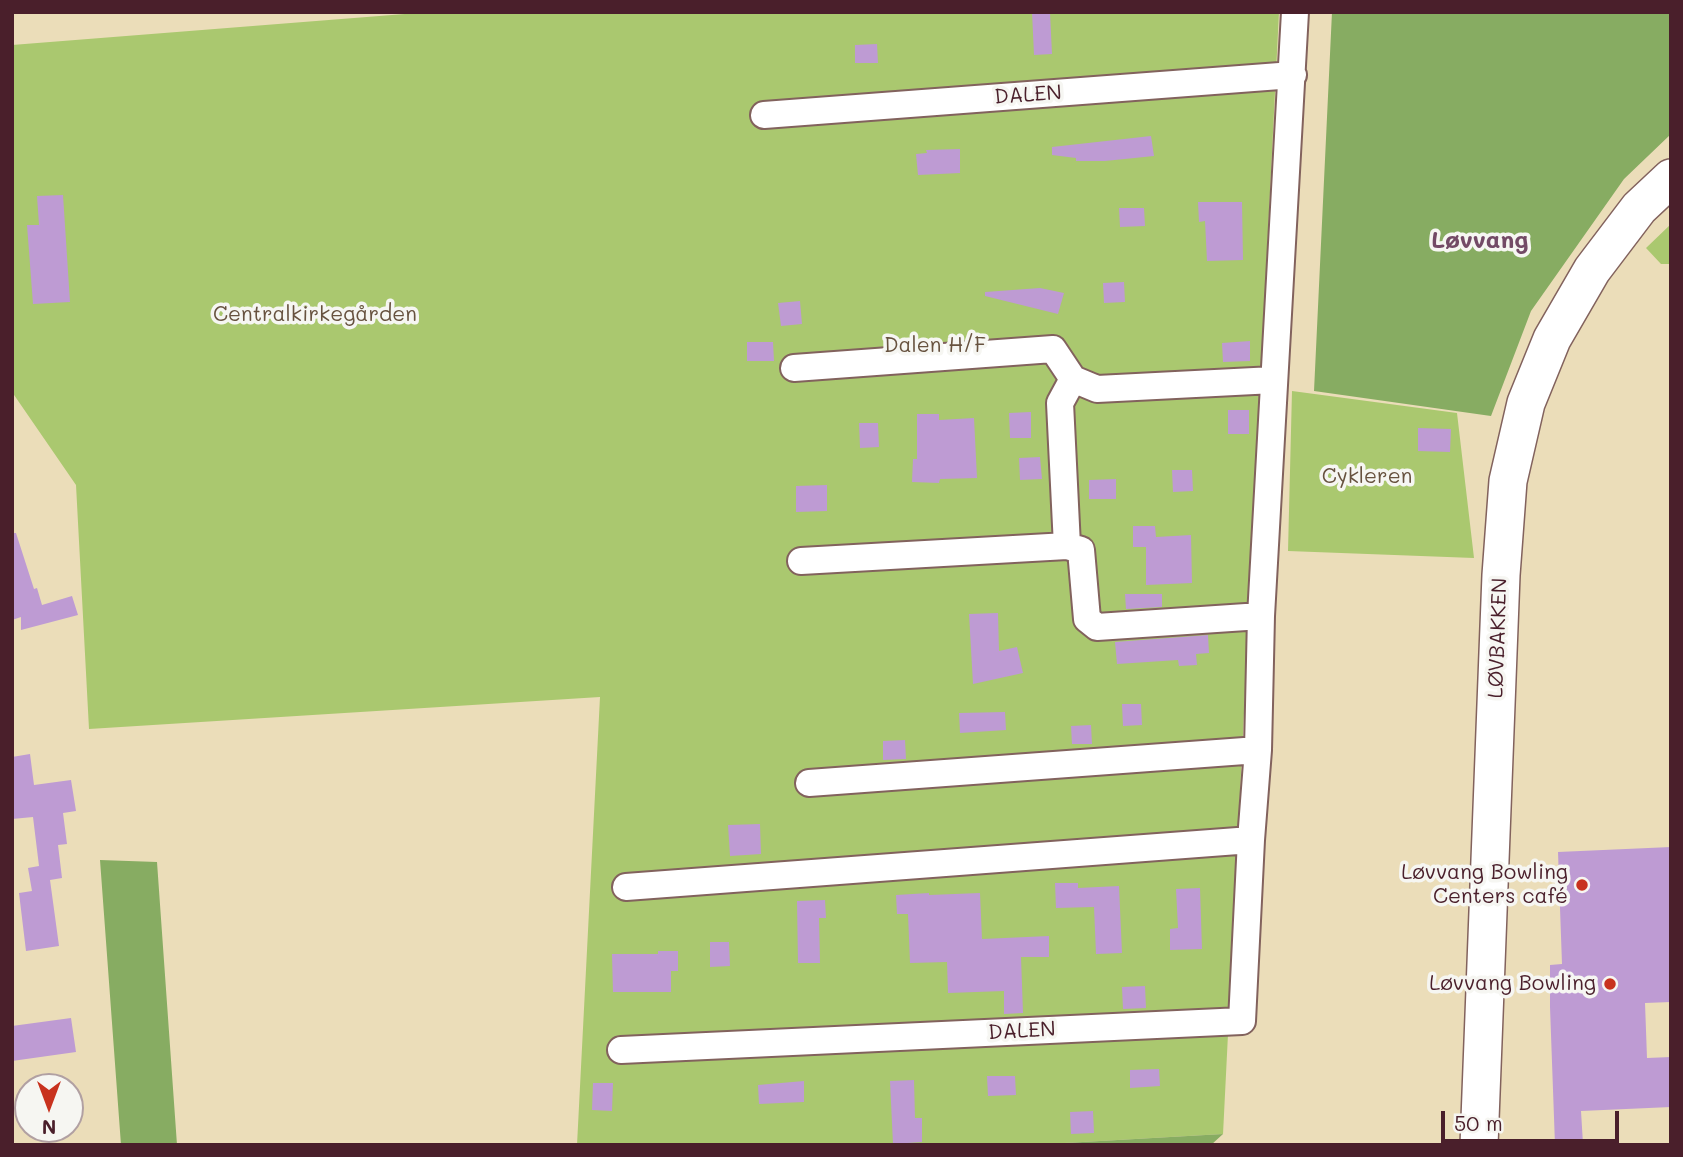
<!DOCTYPE html>
<meta charset="utf-8">
<style>
body{margin:0}
#map{position:relative;width:1683px;height:1157px;overflow:hidden;background:#ebddb9;font-family:Mali,sans-serif}
canvas{display:block}
.frame{position:absolute;inset:0;border:14px solid #4a1f2b;pointer-events:none}
.north{position:absolute;left:14px;top:1073px;width:70px;height:70px;box-sizing:border-box;background:#f6f6f2;border:2px solid #b1a0a2;border-radius:50%;rotate:180deg;font-size:19px;font-weight:700;line-height:28px;text-align:center;color:#4a1f2b}
.north::after{content:'';display:block;margin:auto;width:24px;height:32px;background:#c8321e;clip-path:polygon(50% 0,100% 100%,50% 72%,0 100%)}
.scale{position:absolute;left:1441px;top:1111px;width:178px;height:32px;box-sizing:border-box;border:4px solid #4a1f2b;border-top:0;padding-left:9px;font-size:21px;line-height:24px;white-space:nowrap;color:#4a1f2b;-webkit-text-stroke:5px #f6f6f2;paint-order:stroke}
</style>
<div id="map">
<canvas width="1683" height="1157"></canvas>
<div class="frame"></div>
<div class="north">N</div>
<div class="scale">50 m</div>
</div>
<script>
const c = document.querySelector('canvas').getContext('2d');
c.lineJoin = 'round';
function fill(path, color) { c.fillStyle = color; c.fill(path, 'evenodd'); }
function strokePath(path, color, width, dash) { c.strokeStyle = color; c.lineWidth = width; c.lineCap = dash ? 'butt' : 'round'; c.setLineDash(dash || []); c.stroke(path); }
function drawText(font, color, halo, rows, align = 'center') {
  c.font = font + ' Mali,sans-serif'; c.lineWidth = 7; c.setLineDash([]); c.textBaseline = 'middle'; c.strokeStyle = halo; c.fillStyle = color; for (const [text, x, y, turn = 0] of rows) {
    c.save(); c.translate(x, y); c.rotate((+turn || 0) * Math.PI / 180); c.textAlign = isNaN(turn) ? turn : align; if (halo) c.strokeText(text, 0, 0); c.fillText(text, 0, 0); c.restore();
  }
}
const green = new Path2D(`
 M430,12H1279L1223,1134L1030,1145H577L600,697L89,729L76,485L12,392V45Z
 M1671,224V264H1661L1646,248Z
 M1292,391L1457,413L1474,558L1288,551Z`);
const forest = new Path2D(`
 M1332,12H1671V134L1624,179L1531,311L1491,416L1314,391Z
 M100,860L157,862L177,1145H121Z
 M1223,1134L1211,1145H1030Z`);
const building = new Path2D(`
 M1032,12H1050L1052,54L1034,55Z
 M877,44L878,63H855V45Z
 M1151,136L1154,156L1105,161H1076V158L1052,155V147Z
 M960,149V173L918,175L916,154L927,153L926,150Z
 M63,195L70,302L33,304L27,225H39L37,196Z
 M1198,202H1242L1243,260L1207,261L1205,221L1199,222Z
 M1119,208H1144L1145,226L1120,227Z
 M1124,282L1125,302L1104,303L1103,283Z
 M1040,288L1064,293L1058,314L985,296V292Z
 M800,301L802,324L781,326L778,303Z
 M1250,341V361L1223,362L1222,343Z
 M747,342H773L774,361H747Z
 M1228,410H1249V434H1228Z
 M1031,412V438H1010L1009,413Z
 M917,414H939V420L974,418L977,478L940,479L939,483L912,482L913,459H917Z
 M859,423H878L879,447L860,448Z
 M1418,428L1451,429L1450,452L1418,451Z
 M1040,457L1042,479L1020,480L1019,458Z
 M1172,470H1192L1193,491L1173,492Z
 M1116,479V499H1089V480Z
 M827,485V511L796,512V486Z
 M1133,526H1155L1156,537L1191,535L1192,583L1146,585V547H1133Z
 M12,533H16L34,589L37,588L42,605L72,596L78,615L21,630V617L12,620Z
 M1125,594H1162V607L1126,609Z
 M998,613L999,651L1017,647L1023,673L973,684L969,614Z
 M1208,635L1209,653L1196,654L1197,665L1179,666L1178,660L1117,664L1115,642Z
 M1122,704H1141L1142,725L1123,726Z
 M1005,712L1006,730L960,733L959,713Z
 M1091,725L1092,744H1072L1071,726Z
 M905,740L906,759L883,760V741Z
 M30,754L34,785L71,780L76,811L63,813L67,844L58,845L62,878L50,880L59,946L26,951L19,893L32,891L28,868L39,866L33,817L12,819V757Z
 M760,824L761,854L730,856L728,825Z
 M1671,847V1002L1645,1003L1647,1058L1671,1057V1107L1581,1111L1583,1144L1555,1145L1550,1007V965L1562,964L1558,852Z
 M1055,883H1078V888L1119,886L1122,953L1096,954L1094,907L1056,908Z
 M1200,888L1202,949L1170,950V929L1178,928L1176,889Z
 M929,893V895L980,893L982,939L1049,936V957H1021L1023,1013L1004,1014V991L948,993L947,962L910,963L908,914H897L896,895Z
 M825,900L826,918H819L820,963H798L797,901Z
 M710,942H729L730,966L710,967Z
 M658,951H678V971H671V992H613L612,954H658Z
 M1145,986L1146,1008L1123,1009L1122,987Z
 M71,1018L76,1052L12,1061V1026Z
 M1159,1069L1160,1086L1130,1088V1070Z
 M987,1076H1015L1016,1095L988,1096Z
 M914,1080L915,1118H922V1142L893,1144L890,1081Z
 M804,1081V1102L759,1104L758,1085Z
 M593,1083H613L612,1111L592,1110Z
 M1093,1111L1094,1133L1071,1134L1070,1112Z`);
const street = new Path2D(`
 M764,115L1293,75
 M794,368L1053,349L1073,379L1060,403L1067,546
 M1073,379L1097,389L1274,380
 M801,561L1067,546L1081,550L1087,619L1097,627L1261,616
 M809,783L1258,750
 M626,887L1251,840
 M621,1050L1242,1021L1251,840L1258,750L1261,616L1295,12`);
const secondary = new Path2D(`
 M1479,1145L1501,575L1508,481L1526,403L1552,339L1592,270L1639,208L1671,178`);
const markers = [
 [1582,885,7,"#c8321e"],
 [1610,984,7,"#c8321e"]
];
const streetNames = [
 ["DALEN",1028,95,-4],
 ["LØVBAKKEN",1498,638,-88],
 ["DALEN",1022,1031,-3]
];
const parkNames = [
 ["Centralkirkegården",315,315],
 ["Dalen H/F",935,346],
 ["Cykleren",1367,477]
];
const poiNames = [
 ["Løvvang Bowling",1568,873],
 ["Centers café",1568,897],
 ["Løvvang Bowling",1596,984]
];
const quarterNames = [
 ["Løvvang",1480,241]
];
fill(green, '#aac86f');
fill(forest, '#87ac62');
fill(building, '#be9bd3');
strokePath(street, '#82625d', 30);
strokePath(secondary, '#82625d', 40);
strokePath(street, '#fff', 26);
strokePath(secondary, '#fff', 37);
for (const [x, y, r, color] of markers) { const dot = new Path2D(); dot.arc(x, y, r, 0, 2 * Math.PI); c.fillStyle = color; c.fill(dot); strokePath(dot, '#f6f6f2', 2.5); }
drawText('21px', '#4a1f2b', '#f6f6f2', streetNames);
drawText('21px', '#67523f', '#f6f6f2', parkNames);
drawText('21px', '#4a1f2b', '#f6f6f2', poiNames, 'right');
drawText('bold 24px', '#734a66', '#f6f6f2', quarterNames);
</script>
